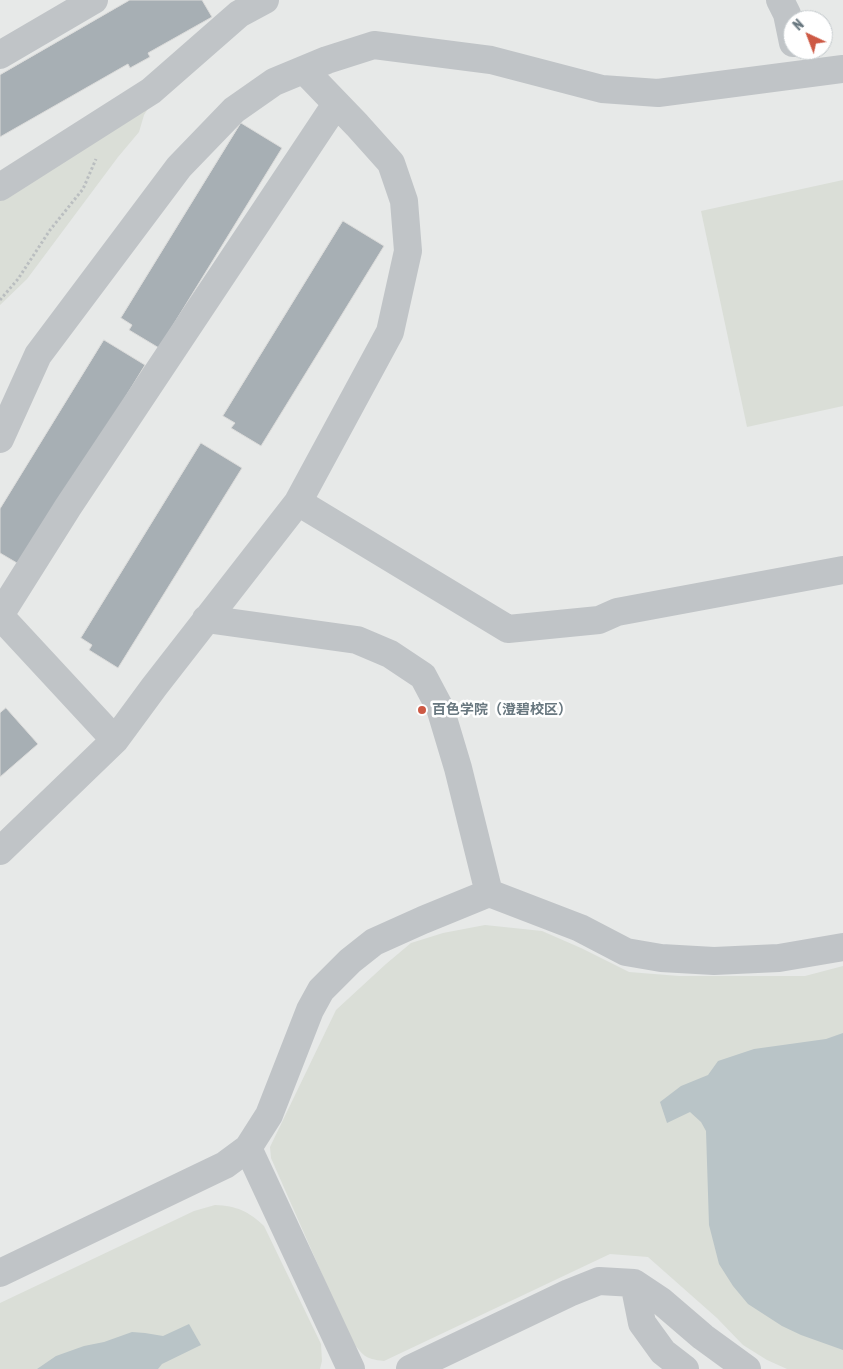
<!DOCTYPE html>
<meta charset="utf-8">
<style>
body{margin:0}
#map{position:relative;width:843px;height:1369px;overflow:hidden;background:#f9f9f8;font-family:"Asap Condensed",sans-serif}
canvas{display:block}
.north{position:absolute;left:783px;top:10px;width:50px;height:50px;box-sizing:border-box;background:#fff;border:1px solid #c3c9cc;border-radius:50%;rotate:317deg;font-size:14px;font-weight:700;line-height:20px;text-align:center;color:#68777f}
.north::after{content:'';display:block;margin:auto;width:18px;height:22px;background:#cd5944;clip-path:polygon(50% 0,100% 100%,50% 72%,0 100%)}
</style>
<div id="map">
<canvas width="843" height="1369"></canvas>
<div class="north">N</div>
</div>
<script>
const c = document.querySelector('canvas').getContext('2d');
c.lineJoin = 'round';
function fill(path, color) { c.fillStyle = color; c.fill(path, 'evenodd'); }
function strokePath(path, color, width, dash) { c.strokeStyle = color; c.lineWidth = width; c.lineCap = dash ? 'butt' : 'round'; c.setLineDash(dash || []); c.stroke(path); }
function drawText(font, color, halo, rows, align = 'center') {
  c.font = font + ' "Asap Condensed","Noto Sans SC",sans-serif'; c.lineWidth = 5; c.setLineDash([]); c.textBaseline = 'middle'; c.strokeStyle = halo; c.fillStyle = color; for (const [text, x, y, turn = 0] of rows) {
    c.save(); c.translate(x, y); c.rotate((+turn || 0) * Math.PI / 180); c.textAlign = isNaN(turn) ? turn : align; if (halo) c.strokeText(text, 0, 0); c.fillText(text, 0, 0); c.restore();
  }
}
const built = new Path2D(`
 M0,0H843V1369H0ZM793,20H823V50H793Z`);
const green = new Path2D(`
 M154,99L144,115L139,132L118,157L27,279L0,305V194Z
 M843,180V406L747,427L701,211Z
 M485,925L542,931L581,948L629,972L679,976H805L843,966V1369H787L767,1360L743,1345L717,1318L648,1257L610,1254L384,1361C364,1359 363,1355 351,1340L271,1158L270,1147L336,1010L386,964L411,943L443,933Z
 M215,1205C237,1206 248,1211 264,1226L321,1344L322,1361L320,1369H0V1303L194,1211Z`);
const water = new Path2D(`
 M843,1033V1350L801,1335L782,1326L748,1304L733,1286L719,1264L709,1225L706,1131L701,1122L690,1112L667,1123L660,1102L681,1086L708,1075L718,1061L754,1049L826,1039Z
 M189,1324L201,1345L162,1364L158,1369H37L56,1356L84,1346L104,1342L132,1332L145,1333L163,1336Z`);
const building = new Path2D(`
 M130,0H202L212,17L148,53L150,57L130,68L128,64L0,137V75Z
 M241,123L282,148L159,348L129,330L132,325L121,318Z
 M343,221L384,246L261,446L231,428L235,423L223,416Z
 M104,340L145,365L22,566L0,553V509Z
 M201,443L242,468L118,668L89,650L92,645L81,638Z
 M6,708L38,744L0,777V713Z`);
const path = new Path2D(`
 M0,300L18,279L50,230L83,189L96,159`);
const minor = new Path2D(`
 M780,0L787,14L793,43
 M0,55L94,0
 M0,187L151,91L239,14L265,0
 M0,439L38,355L179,167L234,110L274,82L327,60L374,45L491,60L602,89L658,93L843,69
 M298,502L508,629L599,620L617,612L843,570
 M0,615L68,507L336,104
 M0,616L115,740
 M206,619L357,640L390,654L423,676L440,708L458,768L489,893
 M0,851L115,740L154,687L298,502L390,332L408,251L404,201L391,163L357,125L304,70
 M248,1148L351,1369
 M0,1273L225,1165L248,1148L269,1115L310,1010L321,990L350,961L374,942L423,920L489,893L580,928L626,952L661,958L714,961L779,958L843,947
 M634,1283L642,1323L663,1352L685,1369
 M410,1369L569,1293L599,1281L634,1283L661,1301L703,1337L747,1369`);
const markers = [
 [422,710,5,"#cd5944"]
];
const poiNames = [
 ["百色学院（澄碧校区）",432,710]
];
fill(built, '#e7e9e8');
fill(green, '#daded7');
fill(water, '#b9c4c7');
fill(building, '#a7afb4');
strokePath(building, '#dbdbda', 1);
strokePath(path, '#babec0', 3, [2.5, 2.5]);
strokePath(minor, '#c0c4c7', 28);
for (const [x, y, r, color] of markers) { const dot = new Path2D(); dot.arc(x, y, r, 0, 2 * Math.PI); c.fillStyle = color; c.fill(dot); strokePath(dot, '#fff', 2); }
drawText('bold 14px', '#68777f', '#fff', poiNames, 'left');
</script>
